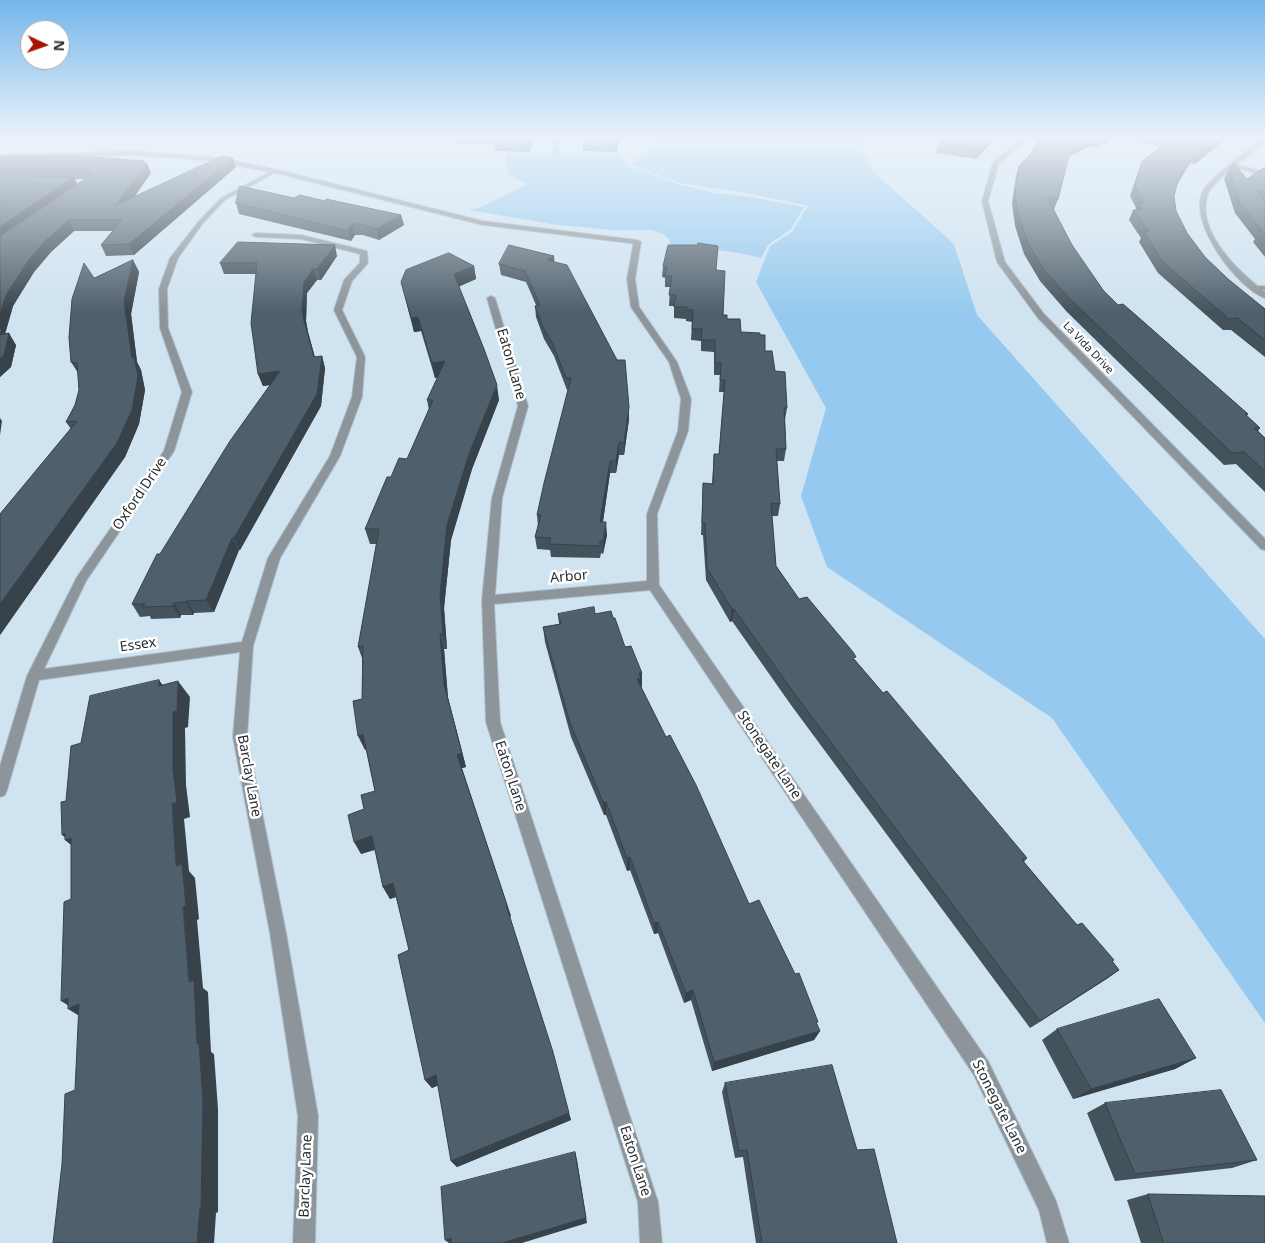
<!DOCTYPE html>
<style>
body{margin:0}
#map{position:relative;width:1265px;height:1243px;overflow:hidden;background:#d0e3f1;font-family:"Noto Sans",sans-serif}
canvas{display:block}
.north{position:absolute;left:20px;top:20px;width:50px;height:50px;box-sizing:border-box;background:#fff;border:1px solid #a8abad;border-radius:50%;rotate:93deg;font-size:14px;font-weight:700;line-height:20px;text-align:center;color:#262e33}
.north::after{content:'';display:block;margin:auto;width:18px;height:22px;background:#a61402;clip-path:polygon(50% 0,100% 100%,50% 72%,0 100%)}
</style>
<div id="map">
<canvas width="1265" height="1243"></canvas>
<div class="north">N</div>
</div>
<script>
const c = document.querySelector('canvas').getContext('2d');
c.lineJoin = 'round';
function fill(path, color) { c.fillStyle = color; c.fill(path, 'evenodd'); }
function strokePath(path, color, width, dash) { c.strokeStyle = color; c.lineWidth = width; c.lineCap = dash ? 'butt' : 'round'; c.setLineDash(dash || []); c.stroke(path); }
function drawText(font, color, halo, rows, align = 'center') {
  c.font = font + ' "Noto Sans",sans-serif'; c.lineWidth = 5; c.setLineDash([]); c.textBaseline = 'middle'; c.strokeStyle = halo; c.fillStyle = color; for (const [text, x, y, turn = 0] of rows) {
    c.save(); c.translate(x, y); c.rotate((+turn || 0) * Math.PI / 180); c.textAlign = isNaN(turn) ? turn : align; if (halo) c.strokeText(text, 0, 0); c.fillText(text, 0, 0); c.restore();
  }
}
const green = new Path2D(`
 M658,139H874L861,149L875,173L954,244L977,315L1265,639V1023L1052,718L827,567L801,496L826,408L756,282L770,246L792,232L808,206L747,193L680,183L631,165Z
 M507,153L619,154L627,165L678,184L715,193L751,197L804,207L791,229L768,245L761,258L739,253L670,244V240L663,234L652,230H613L551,224L469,210L481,207L528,184L509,175L505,159Z`);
const minor = new Path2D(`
 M555,139H561L559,152L556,154L553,152Z
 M1022,139H1029L999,163L988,201L1005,262L1044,314L1265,539V550L1261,549L1038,318L997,262L982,201L993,162Z
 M1232,163L1265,172V176L1230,166Z
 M273,170L278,171L225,200L203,223L178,258L167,289L168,328L192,392L174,451L86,581L44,669L242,642L268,558L330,456L352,397L357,357L334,310L344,280L360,263V254L301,239L256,237L252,235L256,233L301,235L367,251L368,263L352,281L342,310L365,357L362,397L340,456L280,558L253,646L247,737L286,933L318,1116L315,1243H293L298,1116L270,933L233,737L240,652L39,680L7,790L5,795L0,797V766L27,676L77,577L164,451L182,392L160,328L159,289L170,258L199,221L221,198Z
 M634,240L641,242L635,279L639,307L677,362L691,399L688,431L657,514L659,585L988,1061L1056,1201L1069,1243H1047L1039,1210L974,1075L650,590L494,604L500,722L658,1202L662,1243H640L638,1202L486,722L482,600L492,498L518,406L487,298L491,296L495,298L528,406L502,498L495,595L647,581V514L678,431L681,399L669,362L631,307L627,279Z
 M1251,286H1265V290H1251Z`);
const tertiary = new Path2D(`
 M1262,139H1265V143C1253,152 1212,182 1208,194C1195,231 1239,272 1265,292V298C1237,288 1189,224 1202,193C1207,179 1250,149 1262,139Z
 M132,151L213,157L275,169L483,221L637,240L641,242L637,244L483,225L275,173L213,161L132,155L0,159V155Z`);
const wall = new Path2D(`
 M454,139H534L530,152L495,151L494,144L454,143Z
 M583,139H619L617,152L583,151Z
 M1039,139H1114L1097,148L1090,146L1068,157L1058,199L1054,209H1053L1072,245L1103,290L1118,305L1248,414L1247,416L1260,428L1258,431L1265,438V492L1236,464L1224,465L1067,312L1040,281L1024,254L1015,226L1012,203L1016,176L1019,166L1029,156Z
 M1130,139H1226L1195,164L1190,163L1177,183L1174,196L1176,211L1187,233L1205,257L1228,279L1265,309V357L1231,330H1223L1158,273L1139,242L1141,238L1129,220L1133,210H1135L1136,208L1130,196L1138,172L1142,162L1161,147Z
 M993,141L976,159L936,153L939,143Z
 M0,157L145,163L151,173L134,197L233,158L236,167L134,255L106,256L101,245L113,231H74L51,252L34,272L13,306L5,334L16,345L11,367L0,377ZM75,179H85L77,184Z
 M1265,167V257L1253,242L1255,239L1235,213L1224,179L1229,169L1247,179Z
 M294,198L325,201L401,215L404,225L379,240L363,235H355L351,241L239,214L236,203Z
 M337,256L321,280H317L307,293L306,321L308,332L315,357L322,356L325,368L321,406L240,550H239L214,612L194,613L193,615H181L180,618L151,619L150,616L140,617L132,604L160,554L270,385L263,386L258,374L256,274H224L220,263Z
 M554,256V262L629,419L624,455H619L616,473H610L603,522L607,535L603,554L601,553L600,558L551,557L550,550L537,549L535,537L538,527L537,515L568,390H567L554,356L544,339L536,317L535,306L536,305L526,282L501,275L499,264Z
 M133,260L139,272L131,314L137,362L141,370L145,390L139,424L125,457L0,635V514L71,429L66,422L75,405L79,390L78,373L71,362L94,278Z
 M474,266L476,279L459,286L499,400L472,469L451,540L444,608L447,649H444L448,698L466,767L462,768L511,916L510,917L571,1120L457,1167L451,1161L438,1085L432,1088L425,1080L409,950L396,897L390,899L383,887L375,850L361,854L364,809L375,791L366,749L365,750L362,699V658L358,647L377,544H370L365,529L391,477L407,459L429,410L427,400L438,377L435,378L421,331L414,332L401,282Z
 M663,266L716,270L723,315L741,332L760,335L765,351L775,371L787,408L785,420L786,449L784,461H777L780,504L778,516H772L776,566L799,599L855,660L883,693L1027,858L1024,862L1077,925L1112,961L1119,970L1108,978L1030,1028L791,705L732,621L730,622L706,580L703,535H701L703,483L712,484L714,454H719L724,392H719L720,375H714V352L701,351V341L691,340L692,322L686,321V319L674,318V306H669L670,287H665V278L662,277Z
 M558,614H595L625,647L641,687L749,904L817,1024L820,1031L814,1040L712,1071L691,1000L684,1003L658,933L654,934L630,870L627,871L606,815H604L571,737L545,642L543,627L559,624Z
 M1057,1029L1196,1058L1175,1069L1073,1099L1042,1040Z
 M725,1083L857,1150L897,1243H756L743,1157L735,1158L722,1092Z
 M1105,1103L1257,1160L1232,1168L1115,1181L1087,1113Z
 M1148,1194L1265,1243H1141L1127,1200Z`);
const shadedWall = new Path2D(`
 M530,139H534L530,152L529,142Z
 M617,139H619L617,152L616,142Z
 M988,139H996L993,141L976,159L978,149Z
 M1089,139H1092L1090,146L1067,157L1071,148Z
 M1100,139H1114L1097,148Z
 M1218,139H1226L1195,164L1199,154Z
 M1195,153L1190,163L1174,190L1178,180Z
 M233,158L236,167L134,255L129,244Z
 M144,161L146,165L147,163L151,173L121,216L116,205Z
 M74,177L79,187L0,242V227Z
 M401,215L404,225L379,240L377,229Z
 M69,220L74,231L51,252L34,272L13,306L5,334L9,333L16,345L11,367L0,377V315L6,295L28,261L45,241Z
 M352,224L355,235L351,241L348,231Z
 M335,245L337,256L321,280L317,269Z
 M554,256L555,267L547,260Z
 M133,260L139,272L131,314L137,362L141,370L145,390L139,424L125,457L0,635V604L132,358L124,301Z
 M474,266L476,279L456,288L454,274Z
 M313,269L317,280L307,293L306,321L308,332L318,369L304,321L302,310L304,282Z
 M418,317L421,331L414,332L411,318Z
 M322,356L325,368L321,406L240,550L234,538Z
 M445,361L448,376L435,378L432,363Z
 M280,371L284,383L263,386L258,374Z
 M497,385L499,400L472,469L451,540L444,608L447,649L443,634L440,594L447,525L469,454Z
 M629,407V419L624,455V443Z
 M0,418L2,421L0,435Z
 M619,442V455L616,473V461Z
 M610,461V473L601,534L600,522Z
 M606,522L607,535L603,554V541Z
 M232,538L239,550L214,612L206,600Z
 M187,601L194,613L193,615L186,602Z
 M174,603L181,615L180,618L173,606Z
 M732,609H734L732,621L730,622Z
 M440,634L444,649L448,698L466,767L462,768L457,755L444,684Z
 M639,673H642V687H641L637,679Z
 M159,680L171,696L159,686Z
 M178,681L190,697L188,727L185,728L186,785L190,817L184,819L189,871L195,878L199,919L197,920L203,988L208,992L211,1052L214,1054L218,1109V1212L216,1213L214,1243H197V1044L189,982L183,907L176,866L172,804L173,770V712Z
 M363,734L369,748L365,750L358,736Z
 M603,802H606V815H604Z
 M65,833L71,838L82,854L65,840L67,839L62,835Z
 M372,836L378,848L361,854L354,842Z
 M630,857V870L627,871V858Z
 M393,883L399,896L390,899L383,887Z
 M506,905H507L511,916L509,917Z
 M658,922V933L654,934V923Z
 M1119,970L1108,978L1030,1028L1040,1021Z
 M693,990L691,1000L684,1003L686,993Z
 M68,998L79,1004L86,1020L68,1009L71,1007L61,1001Z
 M820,1031L814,1040L712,1071L714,1062Z
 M1196,1058L1175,1069L1073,1099L1091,1089Z
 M436,1075L442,1084L432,1088L425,1080Z
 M569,1113L571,1120L457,1167L451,1161Z
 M575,1152L577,1160L587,1223L522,1243H502Z
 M451,1238L458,1243H449L445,1240Z`);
const building = new Path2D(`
 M495,139H530L529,142H494Z
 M583,139H617L616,142H583Z
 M943,139H988L978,149L939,143Z
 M1040,139H1089L1071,148L1058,199L1047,197L1072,245L1103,290L1118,305L1123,304L1138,317L1248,414H1245L1260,428H1254L1265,438V471L1244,452L1232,453L1072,301L1044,270L1028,243L1018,215L1015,193L1019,166L1029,156Z
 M1170,139H1218L1199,154L1195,153L1178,180L1174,196L1176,211L1187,233L1205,257L1228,279L1265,309V340L1237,318L1229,319L1163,262L1144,232H1149L1133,210H1141L1138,203L1143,204L1135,186L1142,162Z
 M83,156L144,161L143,164L147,163L116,205L222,156L233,158L129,244L101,245L122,220H69L45,241L28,261L6,295L0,315V236L91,175V172L87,169H0V157Z
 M1234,164L1247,179L1265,167V193L1256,190L1265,201V238L1259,231L1263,232L1240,203L1229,169Z
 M0,176L74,177L0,227Z
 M240,186L294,198L300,195L325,201L326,199L401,215L377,229L360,224H352L348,231L236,203Z
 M238,242L335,245L317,269H313L304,282L302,310L304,321L314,357L322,356L317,394L234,538H232L206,600L187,601L186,602L174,603L173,606L143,607L145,604H132L157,554H160L230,441L280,371L258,374L251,323L257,263H220Z
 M698,243L718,246L716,270L725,271L723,315H727V319H740L741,332L760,333V335H765V351H772L775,371L785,372L787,408H784L786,449H776L780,504L771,503L776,566L799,599L807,597L853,652L856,657L853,658L883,693L887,691L1027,858L1022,860L1077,925L1082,923L1114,960L1112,961L1119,970L1040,1021L794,693L734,609H732L707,568L705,523H702L703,483L713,484L714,454H719L725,380H720L721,363H715V340H701L702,329H692L693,310H686L687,307H674L676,295H669L672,276H665L667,267L663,266L668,245H698Z
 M509,245L554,256L547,260L567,265L617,360H625L629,407L624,443L619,442L616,461H610L600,522H606L603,541H600V546L549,544L551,538L535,537L541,515H537L544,483L571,378H566L553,344L543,327L535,306L540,305L525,271L499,264Z
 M449,253L474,266L454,274L484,349L497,385L469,454L447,525L440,594L443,634H440L444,684L462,753L457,755L507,905H506L553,1052L569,1113L451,1161L436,1075L425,1080L398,955L409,950L393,883L383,887L372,836L354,842L348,815L364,809L361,795L375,791L363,734L358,736L353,701L362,699L363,646L358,647L379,529H365L387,477H391L399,458L407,459L433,400H427L445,361L432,363L418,317L411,318L401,282L406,270Z
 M133,260L124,301L132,358L134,357L138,376L132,410L117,443L0,604V514L77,421L66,422L75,405L79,390L77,363L71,362L69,338L72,299L84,263L94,278Z
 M0,329H2L0,335L9,333L4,355L0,359Z
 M594,607L595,614L611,611L613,618H615L625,647L631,646L642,673H639L641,678L637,679L666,737L670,735L696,785L749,904L759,900L795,974L799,973L818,1022H816L820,1031L714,1062L693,990L686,993L658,922L654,923L630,857L627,858L606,802H603L570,723L543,627L561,624L558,614Z
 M159,680V686L178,681L177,711L173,712V770L177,802L172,804L176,866L182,864L186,906L183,907L189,982L194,980L197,1044L199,1043L203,1100L201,1207L200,1208L197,1243H59L60,1242L53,1243L62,1164L65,1094L75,1090L79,1004L68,1009V998L61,1001L64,902L71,899V838L65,840V833L62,835L61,802L66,801L71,746L81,743L90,696Z
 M1159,999L1196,1058L1091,1089L1057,1029Z
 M832,1065L857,1150L874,1149L897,1243H762L747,1150L739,1151L725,1083Z
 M1221,1090L1257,1160L1135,1174L1105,1103Z
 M575,1152L586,1218L502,1243H451V1238L445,1240L441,1187Z
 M1148,1194L1265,1196V1243H1164Z`);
const farStreetnames = [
 ["La Vida Drive",1088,348,46]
];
const streetNames = [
 ["Eaton Lane",511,364,74],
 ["Oxford Drive",140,494,-56],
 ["Arbor",569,577,-5],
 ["Essex",138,645,-8],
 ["Stonegate Lane",769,755,56],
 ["Barclay Lane",249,776,80],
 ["Eaton Lane",510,776,72],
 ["Stonegate Lane",999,1107,63],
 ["Eaton Lane",635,1161,72],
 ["Barclay Lane",306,1176,-88]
];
fill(green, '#95c9ef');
strokePath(minor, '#aebfcb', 2);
strokePath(tertiary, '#aebfcb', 2);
fill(minor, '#8d959b');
fill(tertiary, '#8d959b');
fill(wall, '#44525c');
fill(shadedWall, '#37424b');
fill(building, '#4f5f6b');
strokePath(building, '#37424b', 1);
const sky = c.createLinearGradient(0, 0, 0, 313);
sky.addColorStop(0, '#74b6eb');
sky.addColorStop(0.44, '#eaf2f9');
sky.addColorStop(1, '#eaf2f900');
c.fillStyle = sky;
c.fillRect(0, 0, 1265, 313);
drawText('11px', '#262e33', '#fff', farStreetnames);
drawText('14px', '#262e33', '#fff', streetNames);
</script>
